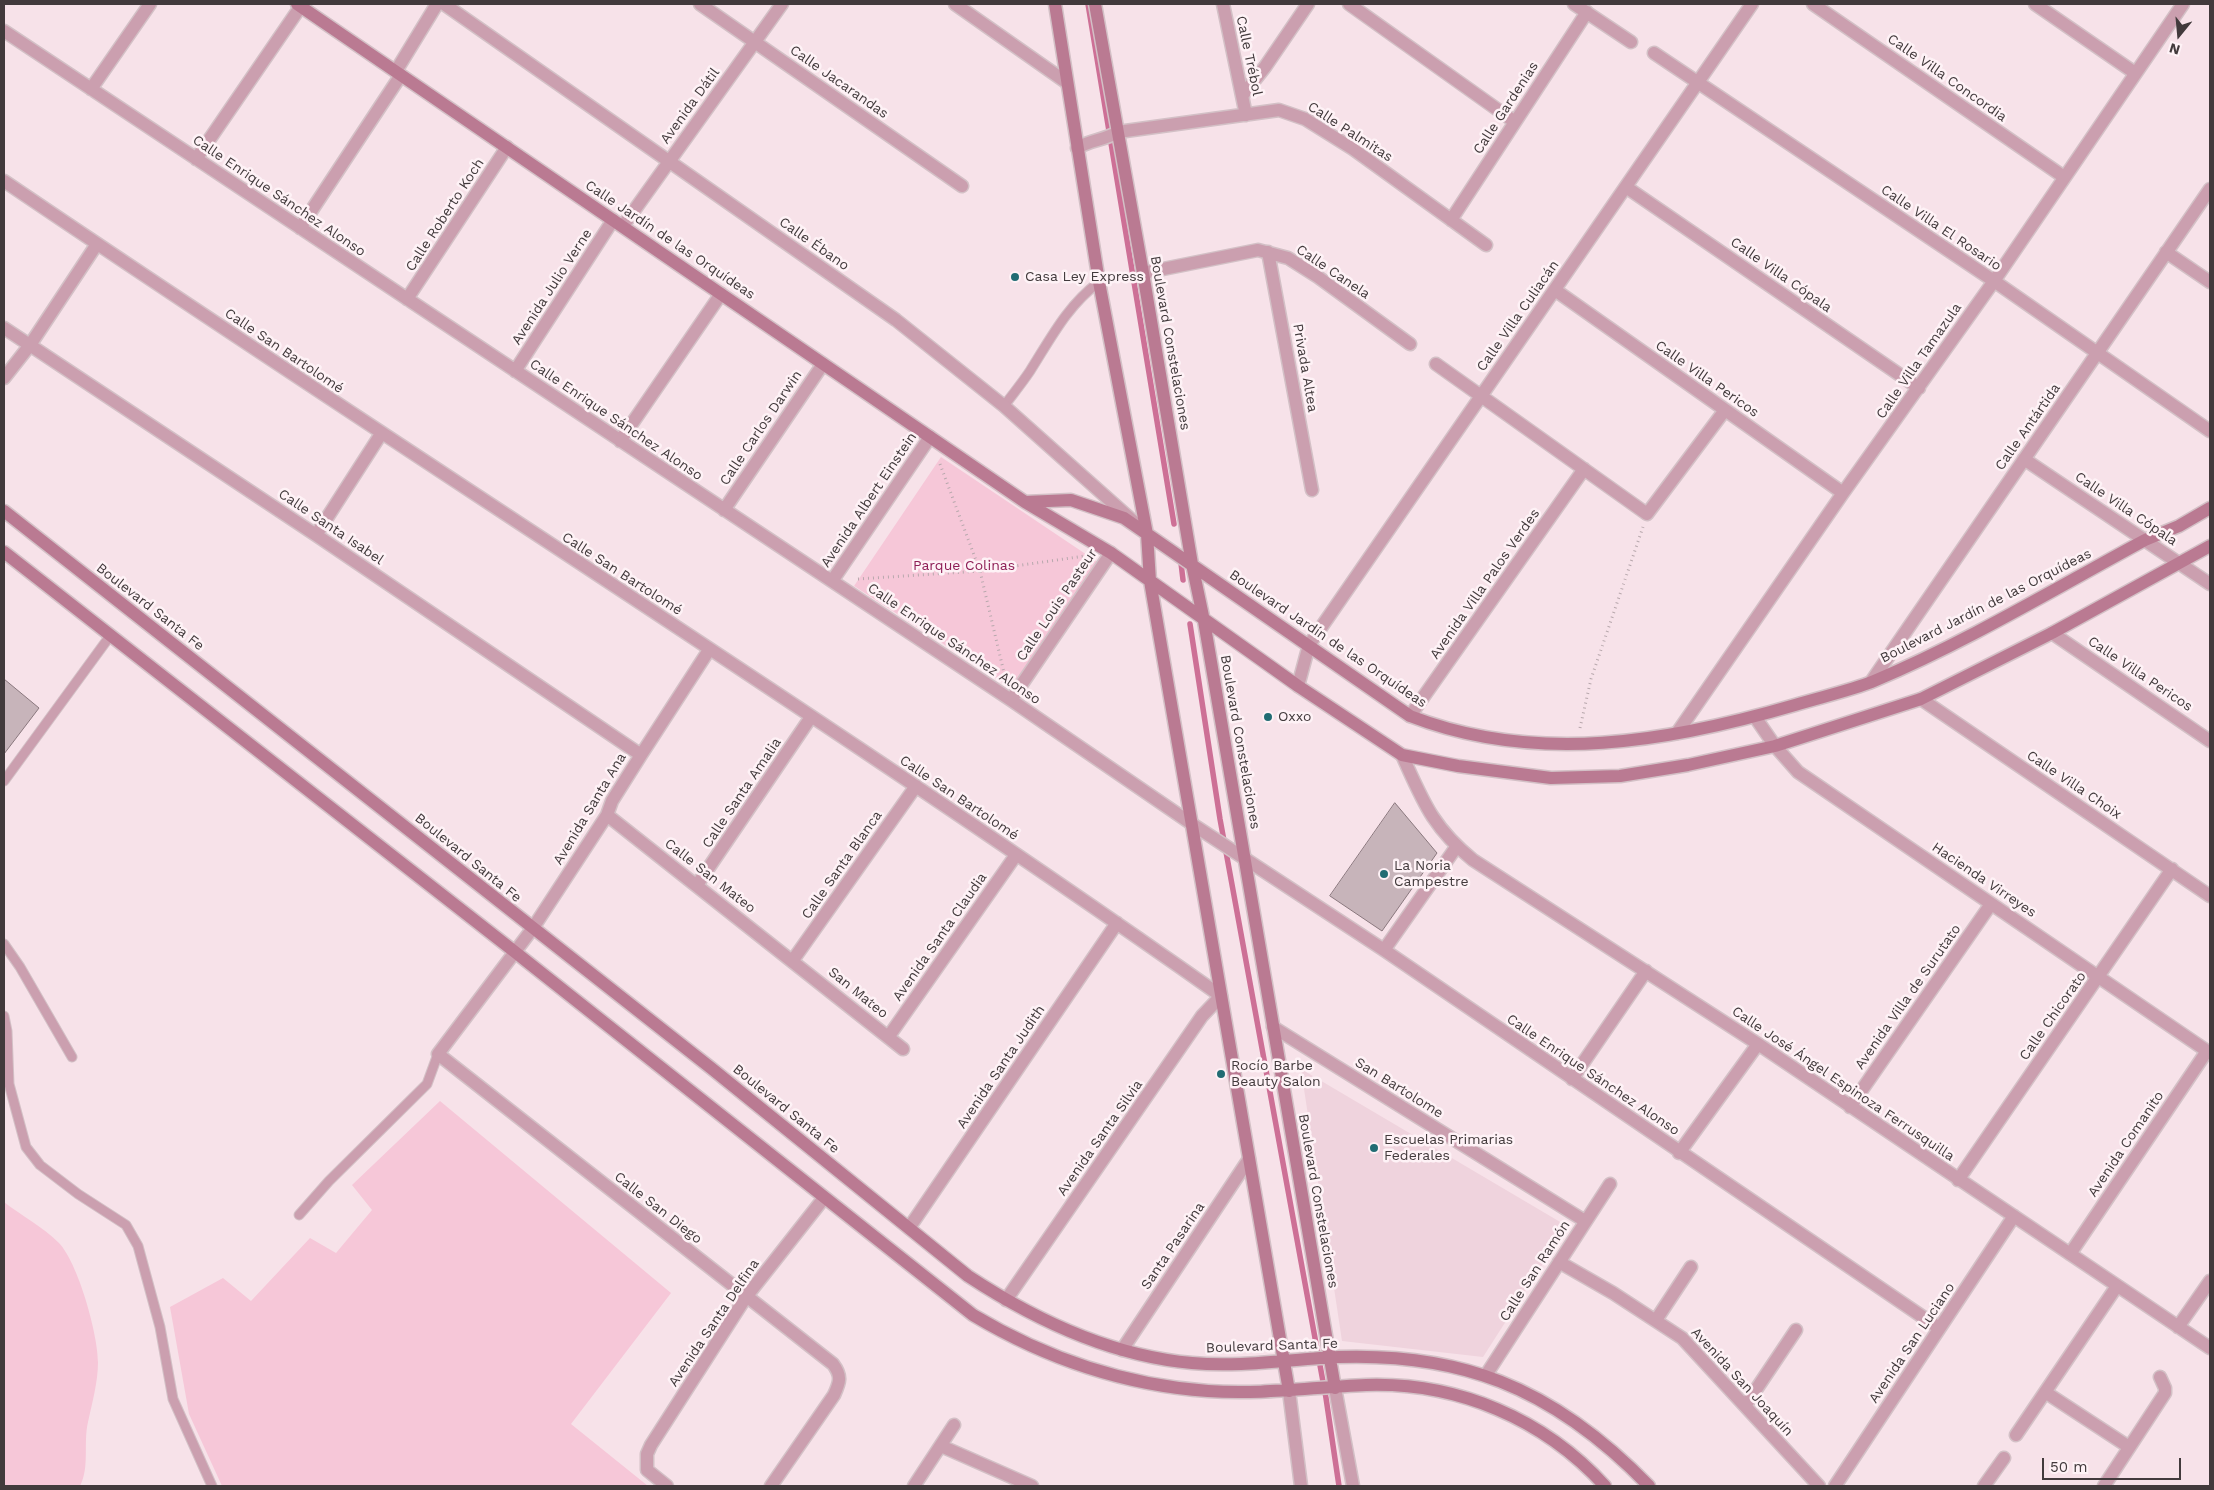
<!DOCTYPE html>
<meta charset="utf-8">
<style>
body{margin:0}
#map{position:relative;width:2214px;height:1490px;overflow:hidden;background:#f7e2e9;font-family:"Work Sans",sans-serif}
canvas{display:block}
.frame{position:absolute;inset:0;border:5px solid #423a3c;pointer-events:none}
.north{position:absolute;left:2154px;top:10px;width:50px;height:50px;-webkit-text-stroke:4px #fef2f6;paint-order:stroke;rotate:197deg;font-size:14px;font-weight:700;line-height:20px;text-align:center;color:#423a3c}
.north::after{content:'';display:block;margin:auto;width:18px;height:22px;background:#423a3c;clip-path:polygon(50% 0,100% 100%,50% 72%,0 100%)}
.scale{position:absolute;left:2042px;top:1458px;width:139px;height:22px;box-sizing:border-box;border:2px solid #423a3c;border-top:0;padding-left:6px;font-size:15px;line-height:18px;white-space:nowrap;color:#423a3c;-webkit-text-stroke:4px #fef2f6;paint-order:stroke}
</style>
<div id="map">
<canvas width="2214" height="1490"></canvas>
<div class="frame"></div>
<div class="north">N</div>
<div class="scale">50 m</div>
</div>
<script>
const c = document.querySelector('canvas').getContext('2d');
c.lineJoin = 'round';
function fill(path, color) { c.fillStyle = color; c.fill(path, 'evenodd'); }
function strokePath(path, color, width, dash) { c.strokeStyle = color; c.lineWidth = width; c.lineCap = dash ? 'butt' : 'round'; c.setLineDash(dash || []); c.stroke(path); }
function drawText(font, color, halo, rows, align = 'center') {
  c.font = font + ' "Work Sans",sans-serif'; c.lineWidth = 5; c.setLineDash([]); c.textBaseline = 'middle'; c.strokeStyle = halo; c.fillStyle = color; for (const [text, x, y, turn = 0] of rows) {
    c.save(); c.translate(x, y); c.rotate((+turn || 0) * Math.PI / 180); c.textAlign = isNaN(turn) ? turn : align; if (halo) c.strokeText(text, 0, 0); c.fillText(text, 0, 0); c.restore();
  }
}
const built = new Path2D(`
 M1301,1069L1567,1226L1483,1357L1342,1341Z`);
const green = new Path2D(`
 M941,457L1099,563L1016,691L854,586Z
 M440,1101L671,1293L571,1424L648,1486H222L189,1414L170,1307L223,1278L251,1301L310,1238L336,1253L372,1210L352,1185Z
 M4,1202C22,1216 43,1227 59,1243C78,1263 98,1334 98,1362C98,1382 92,1403 88,1422C83,1444 90,1466 80,1486H4Z`);
const stream = new Path2D(`
 M1088,4L1174,524
 M1181,563L1183,580
 M1190,624L1220,819L1326,1398L1339,1486`);
const building = new Path2D(`
 M4,679L39,708L4,754Z
 M1395,803L1437,853L1382,931L1330,896Z`);
const path = new Path2D(`
 M940,464L980,571L1005,677
 M858,579L980,571L1085,556
 M1580,728L1591,679L1643,527`);
const lane = new Path2D(`
 M1004,406C1013,394 1022,383 1030,371C1051,338 1067,306 1099,282
 M4,781L110,636
 M4,944L20,967L72,1057
 M4,1016L7,1031L9,1084L26,1147L40,1165L78,1194L126,1225L138,1246L160,1327L173,1399L212,1486
 M299,1215L329,1181L427,1084L438,1054`);
const street = new Path2D(`
 M444,4L896,320L1004,406L1133,521
 M700,4L962,186
 M955,4L1066,82
 M1223,4L1246,115
 M1349,4L1515,122
 M1574,4L1631,42
 M1813,4L2064,177
 M2035,4L2135,73
 M4,31L1011,700L1192,824L1384,950L1939,1328
 M1654,53L1994,281L2210,431
 M396,71L437,4
 M91,89L150,4
 M1242,96L1265,67L1308,4
 M1077,148C1090,140 1105,140 1118,132L1279,110L1305,119L1353,149L1486,245
 M196,159L301,6
 M4,181C408,455 822,715 1221,996L1202,1016L1006,1300
 M1626,187L1919,388
 M1451,220L1587,12
 M623,226L782,4
 M300,228L401,75
 M1268,252L1312,490
 M2166,252L2210,282
 M1143,273L1258,250L1288,258L1318,277L1410,344
 M1555,290L1843,493
 M407,299L507,147
 M4,328L316,535L641,755
 M1436,364L1647,514L1725,410
 M515,371L613,220
 M4,378L30,345L97,244
 M620,441L721,294
 M2024,459L2210,584
 M724,510L823,364
 M316,535L381,434
 M832,581L930,437
 M2052,633L2210,741
 M709,650L641,755L612,801L607,815L533,928L438,1054L833,1364C842,1376 840,1382 834,1395L771,1486
 M1871,682L2210,189
 M1298,686L1309,645L1752,4
 M1921,699L2210,896
 M1011,700L1111,553
 M1410,716L1584,469
 M1755,717L1775,746L1798,772L2210,1053
 M1677,733L1843,493L1994,281L2183,4
 M1402,755C1423,801 1432,827 1473,860L1758,1044L2210,1348
 M607,815L903,1049
 M697,885L811,717
 M1384,950L1457,846
 M793,960L916,786
 M1273,1027L1585,1221
 M889,1036L1016,855
 M1572,1079L1646,971
 M1850,1107L1991,904
 M1679,1153L1758,1044
 M1958,1180L2172,869
 M909,1228L1117,923
 M2070,1254L2207,1051
 M1559,1262L1613,1293L1682,1338L1819,1486
 M1656,1320L1691,1267
 M2178,1327L2210,1281
 M1122,1350L1249,1159
 M1486,1375L1610,1184
 M1335,1388L1353,1486
 M1289,1391L1301,1486
 M2045,1392L2129,1447
 M1745,1406L1796,1330
 M2016,1435L2117,1286
 M941,1446L1032,1486
 M667,1486L647,1470V1454L651,1445L746,1297L824,1198
 M914,1486L954,1425
 M1835,1486L2014,1216
 M1984,1486L2004,1458
 M2104,1486L2165,1393V1388L2160,1377`);
const secondary = new Path2D(`
 M297,4L1025,502L1111,553L1298,686L1402,755L1458,766L1551,778L1620,776L1688,765L1775,746L1921,699L2052,633L2210,546
 M1055,4L1099,282L1147,534L1150,581L1289,1391
 M1095,4L1143,273L1192,564L1204,621L1335,1388
 M1025,502L1071,500L1124,518L1410,716C1536,765 1669,742 1795,705C1821,697 1849,691 1874,681C1967,642 2056,588 2145,540L2179,526L2210,508
 M4,511L711,1068L968,1276C1035,1320 1111,1356 1192,1363C1235,1367 1277,1361 1320,1358C1458,1349 1553,1387 1649,1486
 M4,552L515,952L973,1315C1045,1358 1124,1385 1208,1391C1261,1395 1313,1387 1366,1385C1458,1382 1544,1419 1605,1486`);
const markers = [
 [1015,277,5,"#216c73"],
 [1268,717,5,"#216c73"],
 [1384,874,5,"#216c73"],
 [1221,1074,5,"#216c73"],
 [1374,1148,5,"#216c73"]
];
const streetNames = [
 ["Calle Trébol",1249,56,78],
 ["Calle Villa Concordia",1947,78,35],
 ["Calle Jacarandas",839,82,35],
 ["Avenida Dátil",690,106,-54],
 ["Calle Gardenias",1506,108,-57],
 ["Calle Palmitas",1350,132,33],
 ["Calle Enrique Sánchez Alonso",279,196,34],
 ["Calle Roberto Koch",445,215,-57],
 ["Calle Villa El Rosario",1941,228,34],
 ["Calle Jardín de las Orquídeas",670,240,34],
 ["Calle Ébano",814,244,35],
 ["Calle Canela",1333,272,34],
 ["Calle Villa Cópala",1781,275,35],
 ["Avenida Julio Verne",552,287,-57],
 ["Calle Villa Culiacán",1518,316,-55],
 ["Boulevard Constelaciones",1170,343,80],
 ["Calle San Bartolomé",284,351,34],
 ["Calle Villa Tamazula",1919,361,-55],
 ["Privada Altea",1305,368,80],
 ["Calle Villa Pericos",1707,379,35],
 ["Calle Enrique Sánchez Alonso",616,420,34],
 ["Calle Antártida",2028,427,-55],
 ["Calle Carlos Darwin",761,428,-56],
 ["Avenida Albert Einstein",869,500,-56],
 ["Calle Villa Cópala",2126,509,34],
 ["Calle Santa Isabel",331,527,34],
 ["Calle San Bartolomé",622,574,33],
 ["Avenida Villa Palos Verdes",1485,584,-55],
 ["Calle Louis Pasteur",1057,605,-56],
 ["Boulevard Jardín de las Orquídeas",1986,606,-27],
 ["Boulevard Santa Fe",150,607,38],
 ["Boulevard Jardín de las Orquídeas",1328,639,34],
 ["Calle Enrique Sánchez Alonso",954,644,34],
 ["Calle Villa Pericos",2140,674,34],
 ["Boulevard Constelaciones",1240,742,80],
 ["Calle Villa Choix",2074,785,34],
 ["Calle Santa Amalia",742,793,-56],
 ["Calle San Bartolomé",959,798,34],
 ["Avenida Santa Ana",590,809,-59],
 ["Boulevard Santa Fe",468,858,39],
 ["Calle Santa Blanca",842,865,-55],
 ["Calle San Mateo",710,876,38],
 ["Hacienda Virreyes",1984,880,34],
 ["Avenida Santa Claudia",940,937,-55],
 ["San Mateo",858,993,39],
 ["Avenida Villa de Surutato",1908,997,-55],
 ["Calle Chicorato",2053,1016,-55],
 ["Avenida Santa Judith",1001,1067,-56],
 ["Calle Enrique Sánchez Alonso",1593,1075,34],
 ["Calle José Ángel Espinoza Ferrusquilla",1843,1084,34],
 ["San Bartolome",1399,1088,32],
 ["Boulevard Santa Fe",786,1109,39],
 ["Avenida Santa Silvia",1100,1138,-55],
 ["Avenida Comanito",2126,1144,-56],
 ["Boulevard Constelaciones",1318,1201,80],
 ["Calle San Diego",658,1208,38],
 ["Santa Pasarina",1173,1246,-56],
 ["Calle San Ramón",1535,1271,-57],
 ["Avenida Santa Delfina",714,1323,-56],
 ["Avenida San Luciano",1912,1343,-56],
 ["Boulevard Santa Fe",1272,1346,-2],
 ["Avenida San Joaquín",1742,1382,47]
];
const poiNames = [
 ["Casa Ley Express",1025,277],
 ["Oxxo",1278,717],
 ["La Noria",1394,866],
 ["Campestre",1394,882],
 ["Rocío Barbe",1231,1066],
 ["Beauty Salon",1231,1082],
 ["Escuelas Primarias",1384,1140],
 ["Federales",1384,1156]
];
const parkNames = [
 ["Parque Colinas",964,566]
];
fill(built, '#efd3dd');
fill(green, '#f6c7d8');
strokePath(stream, '#cd7096', 5.5);
fill(building, '#c7b4ba');
strokePath(building, '#89777d', 1);
strokePath(lane, '#d3c0c6', 11);
strokePath(street, '#d3c0c6', 15);
strokePath(secondary, '#d3c0c6', 15);
strokePath(path, '#b8a8ad', 3, [1, 4]);
strokePath(lane, '#cb9faf', 9);
strokePath(street, '#cb9faf', 12);
strokePath(secondary, '#ba7a92', 12);
for (const [x, y, r, color] of markers) { const dot = new Path2D(); dot.arc(x, y, r, 0, 2 * Math.PI); c.fillStyle = color; c.fill(dot); strokePath(dot, '#fef2f6', 2); }
drawText('14px', '#423a3c', '#fef2f6', streetNames);
drawText('14px', '#423a3c', '#fef2f6', poiNames, 'left');
drawText('14px', '#8e1e56', '#fef2f6', parkNames);
</script>
